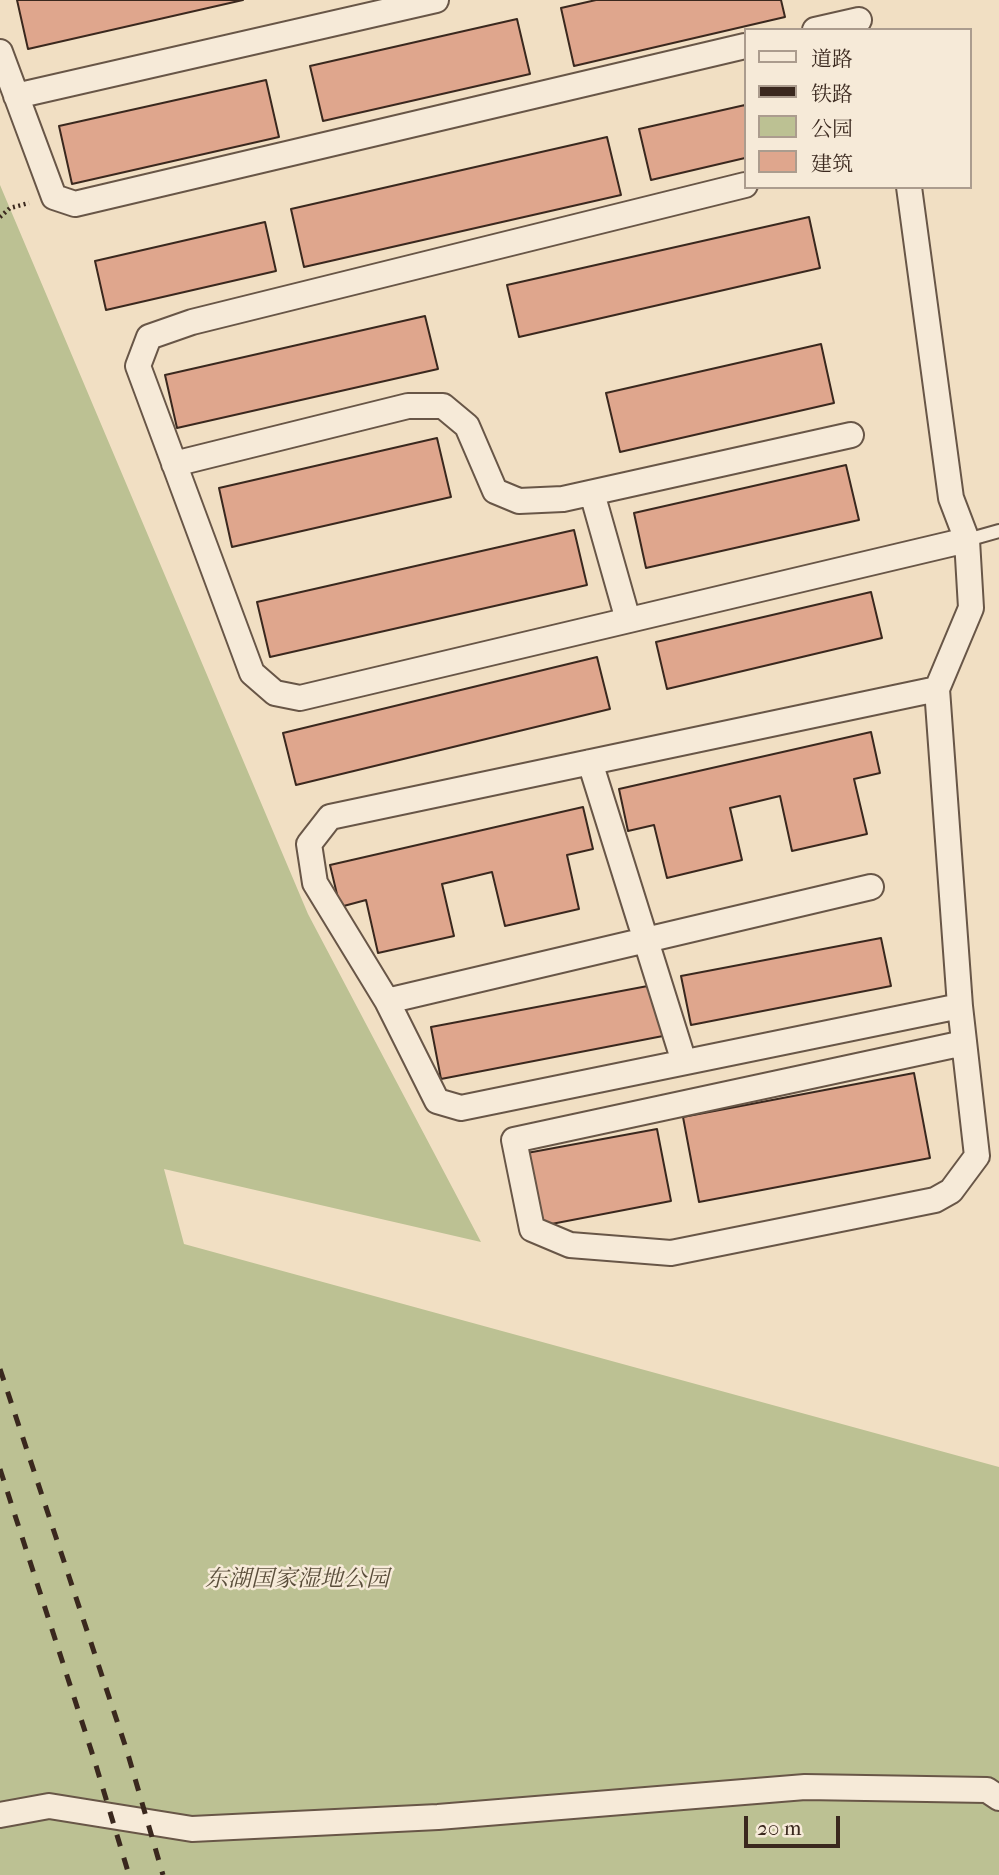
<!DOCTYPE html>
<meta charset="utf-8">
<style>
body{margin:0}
#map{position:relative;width:999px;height:1875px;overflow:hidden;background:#f1dfc3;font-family:"IM FELL French Canon","Noto Serif SC",serif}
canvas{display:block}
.legend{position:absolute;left:744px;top:28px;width:228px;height:161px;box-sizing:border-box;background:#f6ead8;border:2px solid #ab9c8e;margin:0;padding:9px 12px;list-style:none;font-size:21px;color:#3a281e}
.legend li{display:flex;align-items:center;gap:14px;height:35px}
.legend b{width:35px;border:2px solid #ab9c8e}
.scale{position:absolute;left:744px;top:1816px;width:96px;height:32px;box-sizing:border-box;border:4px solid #3a281e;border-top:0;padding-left:9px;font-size:21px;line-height:24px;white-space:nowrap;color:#3a281e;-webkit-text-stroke:5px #f6ead8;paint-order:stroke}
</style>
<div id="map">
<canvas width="999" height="1875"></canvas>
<ul class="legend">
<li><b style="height:9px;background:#f6ead8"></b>道路</li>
<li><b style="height:9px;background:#3a281e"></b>铁路</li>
<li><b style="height:19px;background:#bcc193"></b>公园</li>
<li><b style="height:19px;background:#dfa68d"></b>建筑</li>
</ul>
<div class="scale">20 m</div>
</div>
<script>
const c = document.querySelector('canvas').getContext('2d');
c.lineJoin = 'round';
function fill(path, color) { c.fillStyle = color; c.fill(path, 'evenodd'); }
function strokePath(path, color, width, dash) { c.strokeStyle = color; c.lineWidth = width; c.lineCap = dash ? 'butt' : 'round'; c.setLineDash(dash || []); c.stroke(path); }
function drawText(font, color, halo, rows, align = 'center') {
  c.font = font + ' "IM FELL French Canon","Noto Serif SC",serif'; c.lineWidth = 5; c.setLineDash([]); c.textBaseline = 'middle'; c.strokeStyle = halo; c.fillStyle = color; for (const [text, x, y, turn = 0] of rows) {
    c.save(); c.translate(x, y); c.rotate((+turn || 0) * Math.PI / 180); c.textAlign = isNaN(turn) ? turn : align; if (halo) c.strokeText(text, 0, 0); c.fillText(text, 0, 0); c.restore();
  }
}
const green = new Path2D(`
 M0,185L308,914L481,1242L164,1169L184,1244L999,1467V1875H0Z`);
const building = new Path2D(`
 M17,0H243L28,49Z
 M596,0H781L785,17L574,66L561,8Z
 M517,19L530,74L323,121L310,66Z
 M266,80L279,137L72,184L59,126Z
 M745,105V158L651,180L639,129Z
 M607,137L621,195L304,267L291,209Z
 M809,217L820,268L519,337L507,285Z
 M265,222L276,271L106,310L95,261Z
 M425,316L438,369L177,428L165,375Z
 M821,344L834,403L620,452L606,393Z
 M437,438L451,497L232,547L219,488Z
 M846,465L859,520L646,568L634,513Z
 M574,530L587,585L270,657L257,602Z
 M871,592L882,638L667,689L656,642Z
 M597,657L610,709L296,785L283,733Z
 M871,732L880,773L854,779L867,834L792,851L780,796L730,808L742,860L667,878L654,825L628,831L619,789Z
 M583,807L593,849L567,855L579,909L505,926L492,872L442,884L454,936L378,953L366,900L340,907L330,865Z
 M881,938L891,986L691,1025L681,976Z
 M653,985L663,1036L441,1079L431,1027Z
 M914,1073L930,1158L699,1202L683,1117Z
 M657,1129L671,1201L541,1226L527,1153Z`);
const path = new Path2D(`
 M0,217L10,208L29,203`);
const lane = new Path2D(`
 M967,540L999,531`);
const street = new Path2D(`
 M815,30L859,20
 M0,52L54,197L75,204L745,46
 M16,96L436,0
 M745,185L192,322L149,337L138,366L252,673L275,693L300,698L967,540
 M909,187L951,498L967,540L971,608L937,689L960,1006L977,1156L951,1191L935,1200L671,1253L570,1245L532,1229L514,1140L964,1043
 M174,464L408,406H443L467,426L495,491L519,501L563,499L851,435
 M592,493L628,620
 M590,762L684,1062
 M871,887L387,1001L437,1101L461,1108L960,1006
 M387,1001L315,883L309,844L330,817L937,689
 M0,1815L49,1806L192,1829L438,1817L805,1787L987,1790L999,1798`);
const rail = new Path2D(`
 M0,1369L127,1751L163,1875
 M0,1469L94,1759L129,1875`);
const parkNames = [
 ["东湖国家湿地公园",297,1580]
];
fill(green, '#bcc193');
fill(building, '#dfa68d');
strokePath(building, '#3a281e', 2);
strokePath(lane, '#685647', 16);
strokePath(street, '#685647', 28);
strokePath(path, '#3a281e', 4.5, [2, 3.5]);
strokePath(lane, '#f6ead8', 12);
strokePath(street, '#f6ead8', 24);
strokePath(rail, '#3a281e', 5, [12, 12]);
drawText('italic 23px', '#5a4e3b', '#f6ead8', parkNames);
</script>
